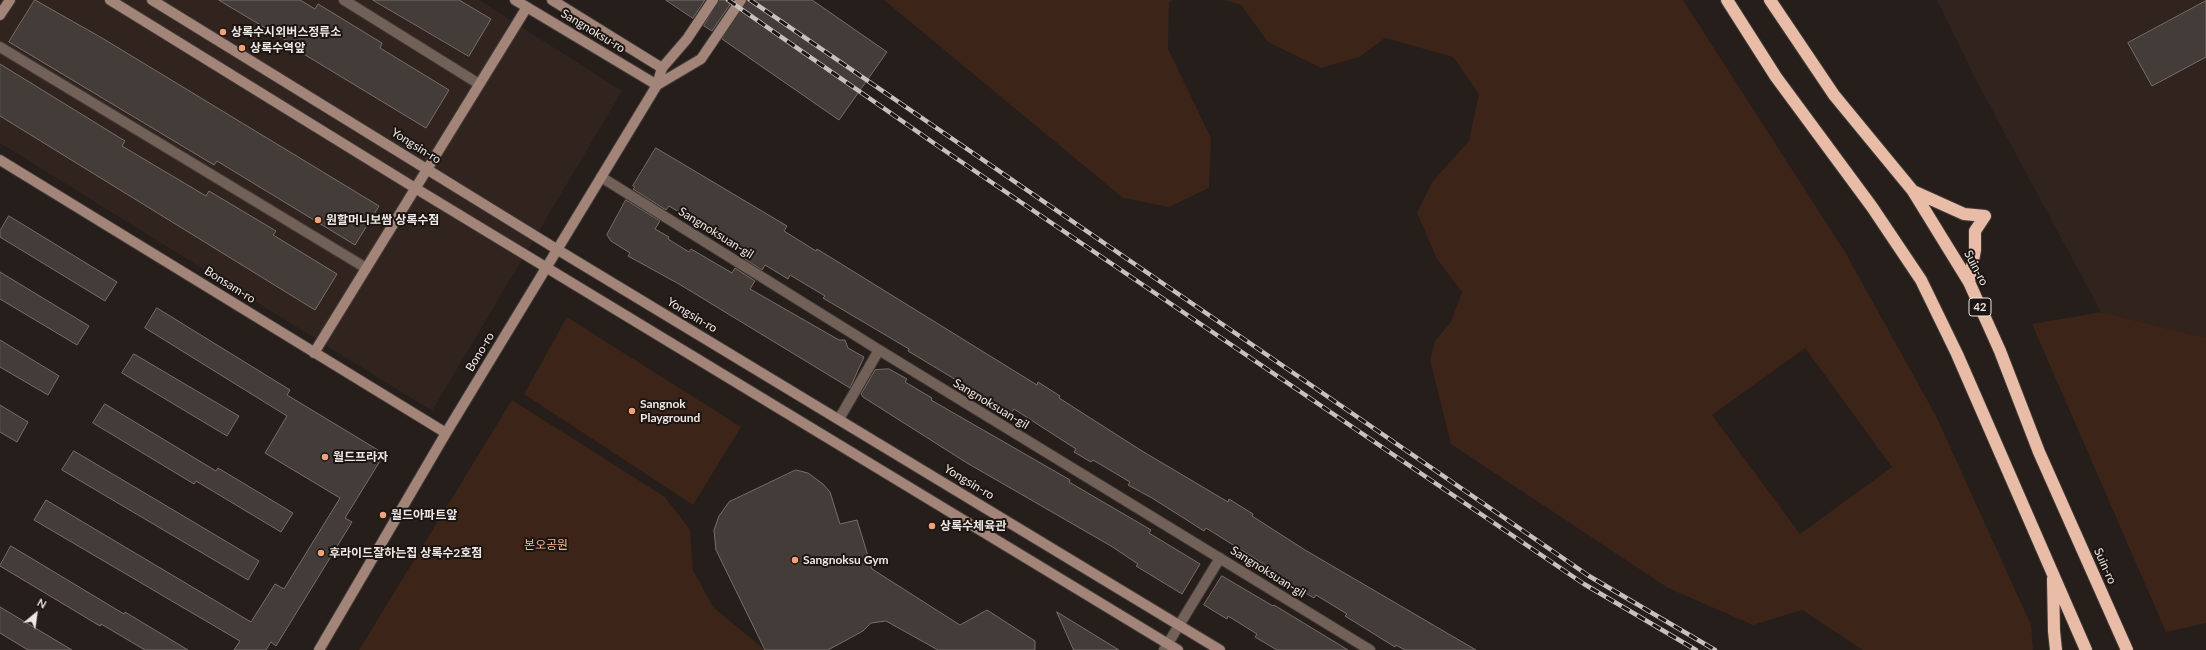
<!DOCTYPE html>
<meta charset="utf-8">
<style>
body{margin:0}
#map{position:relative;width:2206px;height:650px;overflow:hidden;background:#251e1b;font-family:Lato,sans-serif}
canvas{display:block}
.north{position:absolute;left:16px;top:594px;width:40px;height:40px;-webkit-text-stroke:3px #1c1512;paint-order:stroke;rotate:29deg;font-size:11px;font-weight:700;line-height:16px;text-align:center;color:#ede8e5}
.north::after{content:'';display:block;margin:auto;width:14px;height:18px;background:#ede8e5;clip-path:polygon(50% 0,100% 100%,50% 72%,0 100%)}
</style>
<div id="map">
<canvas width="2206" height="650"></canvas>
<div class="north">N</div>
</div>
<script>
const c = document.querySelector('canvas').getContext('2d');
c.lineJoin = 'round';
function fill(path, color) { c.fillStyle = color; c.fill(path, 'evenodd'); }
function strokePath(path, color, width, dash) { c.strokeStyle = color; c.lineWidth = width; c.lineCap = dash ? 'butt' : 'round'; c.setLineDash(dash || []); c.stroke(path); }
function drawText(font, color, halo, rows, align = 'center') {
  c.font = font + ' Lato,"Noto Sans KR",sans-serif'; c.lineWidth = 4; c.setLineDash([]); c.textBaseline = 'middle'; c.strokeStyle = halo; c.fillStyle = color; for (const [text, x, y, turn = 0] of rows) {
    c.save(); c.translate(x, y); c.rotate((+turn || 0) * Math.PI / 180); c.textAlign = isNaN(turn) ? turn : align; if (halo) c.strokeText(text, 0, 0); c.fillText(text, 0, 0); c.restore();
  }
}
const built = new Path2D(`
 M0,0H479L622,91L432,411L0,143Z
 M1937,0H2206V338L2101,312L1976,80Z`);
const green = new Path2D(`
 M884,0H1173L1169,3L1168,49L1211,138L1209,188L1169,207L1123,198Z
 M1224,0H1683L1845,252L1936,416L2031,625L2033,650H1863L1802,610L1753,625L1668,588L1451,444L1430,360L1435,341L1451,322L1462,292L1437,259L1417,213L1433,181L1469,141L1479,94L1453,57L1385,38L1359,57L1321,68L1268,42L1241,5ZM1805,348L1892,467L1800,534L1712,415Z
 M2101,312L2206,338V623L2166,632L2032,324Z
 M567,317L741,427L693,505L524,394Z
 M512,400L665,497L690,530L693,570L713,607L765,650H359Z`);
const building = new Path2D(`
 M35,0L102,38L379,206L355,245L217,161L214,165L9,42Z
 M219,0H300L315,9L318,4L382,43L380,48L449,90L426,128L292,47L293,45Z
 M373,0H459L491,19L469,56Z
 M666,0H705L693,18Z
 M719,0H733L712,31L704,26Z
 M747,0H812L887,52L839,120L722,39Z
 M2206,1V57L2152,86L2128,43Z
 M0,64L125,141L122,146L206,196L209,191L276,231L273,235L337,274L315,310L0,116Z
 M656,148L787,226L784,231L816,251L817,249L1037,385L1038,382L1060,396L1059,398L1142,451L1228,502L1229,499L1253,514L1252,516L1305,550L1476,650H1405L1396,645L1395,647L1345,616L1347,614L1316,595L1314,598L1263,568L1265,565L1238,548L1206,528L1204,531L1152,498L1128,485L1130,482L1093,460L1091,462L1074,452L1076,449L1014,409L1011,413L908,351L909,349L823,298L825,296L790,275L788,279L765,265L762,270L742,257L744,252L717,235L718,233L680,210L679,212L669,206L666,210L633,189L635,187L633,186Z
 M626,200L660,221L655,229L669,237L668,239L689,252L691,249L732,273L735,268L755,281L750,289L839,340H845L848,348L864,357L850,388L679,284L628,256L630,253L611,241L607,235Z
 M9,216L117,282L105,301L0,237V231Z
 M0,272L89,326L77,345L0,299Z
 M157,308L290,390L287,395L378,450L380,461L345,518L352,522L276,646L271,642L266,650H234L240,641L34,520L46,500L251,622L275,584L284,589L340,498L265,453L287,416L145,328Z
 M0,340L59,376L48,395L0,367Z
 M134,354L239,416L227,436L122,373Z
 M889,369L907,379L905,382L932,398L931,400L1070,480L1069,482L1151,530L1149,533L1200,564L1182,594L1136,566L1138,564L1111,546L967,463L863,397L861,394L875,370Z
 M105,404L216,471L218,468L293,513L281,532L196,481L194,484L93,423Z
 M0,405L28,422L17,442L0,432Z
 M74,451L259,561L248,580L62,470Z
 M796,470L808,473L823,484L830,492L840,524L857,520L872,569L960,625L987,610L1035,641V650H938L886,621L871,623L863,631L828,650H765L716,550L714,530L719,516L729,502Z
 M11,546L124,614L125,612L188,650H145L101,624L100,626L0,566Z
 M1222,576L1273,606L1274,605L1348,650H1277L1255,637L1257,634L1228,616L1227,619L1204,605Z
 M0,607L72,650H28L0,633Z
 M1057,612L1119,650H1074Z`);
const street = new Path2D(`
 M344,0L479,84
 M0,47L366,268
 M601,177L879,350L1370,650
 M839,419L879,350
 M1164,650L1220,558`);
const secondary = new Path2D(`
 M110,0L415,188L1178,650
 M152,0L558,250L1220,650
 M515,0L657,85L701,59L741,0
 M552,0L662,68
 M0,15L10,0
 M0,160L446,433
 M314,353L527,7
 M319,650L446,433L657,85L662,68L687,39L713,0`);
const highway = new Path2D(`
 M1727,0L1776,77L1872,207L1921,280L1957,354L2086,650
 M1770,0L1834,95L1913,191L1969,282L2000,351L2039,452L2127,650
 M1913,191L1964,214L1985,216L1975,231V250L1969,282
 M2053,579L2054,631L2056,650`);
const rail = new Path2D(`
 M728,0L938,146L1584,584L1696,650
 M750,0L1589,576L1715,650`);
const markers = [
 [223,32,4,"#f0a27a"],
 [242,48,4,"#f0a27a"],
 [318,220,4,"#f0a27a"],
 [632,411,4,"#f0a27a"],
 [325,457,4,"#f0a27a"],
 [383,515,4,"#f0a27a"],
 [932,526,4,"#f0a27a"],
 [321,553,4,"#f0a27a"],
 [795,560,4,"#f0a27a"]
];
const shields = [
 [1980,307,22]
];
const shieldNames = [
 ["42",1980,307]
];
const streetNames = [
 ["Sangnoksu-ro",593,31,31],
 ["Yongsin-ro",416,146,32],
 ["Sangnoksuan-gil",716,233,32],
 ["Suin-ro",1976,268,62],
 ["Bonsam-ro",230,285,32],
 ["Yongsin-ro",692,315,31],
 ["Bono-ro",480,352,-59],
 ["Sangnoksuan-gil",991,404,31],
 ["Yongsin-ro",969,482,31],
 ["Suin-ro",2105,566,66],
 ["Sangnoksuan-gil",1268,572,32]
];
const poiNames = [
 ["상록수시외버스정류소",231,32],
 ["상록수역앞",250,48],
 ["원할머니보쌈 상록수점",326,220],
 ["Sangnok",640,404],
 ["Playground",640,418],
 ["월드프라자",333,457],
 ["월드아파트앞",391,515],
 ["상록수체육관",940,526],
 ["후라이드잘하는집 상록수2호점",329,553],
 ["Sangnoksu Gym",803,560]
];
const parkNames = [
 ["본오공원",546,545]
];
fill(built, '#31241e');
fill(green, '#3c2418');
fill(building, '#443c38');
strokePath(building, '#776e6a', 1);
strokePath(street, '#413a37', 12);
strokePath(secondary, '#413a37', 12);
strokePath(highway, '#413a37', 14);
strokePath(street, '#726158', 10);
strokePath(secondary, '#a28578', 10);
strokePath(highway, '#e8bca6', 12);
strokePath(rail, '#c7c1be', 4.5);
strokePath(rail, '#1c1512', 3, [9]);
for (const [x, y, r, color] of markers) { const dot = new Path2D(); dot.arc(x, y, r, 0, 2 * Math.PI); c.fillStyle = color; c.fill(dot); strokePath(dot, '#1c1512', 1.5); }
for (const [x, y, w] of shields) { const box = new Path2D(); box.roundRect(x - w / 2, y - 9, w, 18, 3); c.fillStyle = '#1c1512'; c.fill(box); strokePath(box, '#ede8e5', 1); }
drawText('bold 11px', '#ede8e5', null, shieldNames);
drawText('12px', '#ede8e5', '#1c1512', streetNames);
drawText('bold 12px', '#ede8e5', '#1c1512', poiNames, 'left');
drawText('12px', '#f7b595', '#1c1512', parkNames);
</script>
